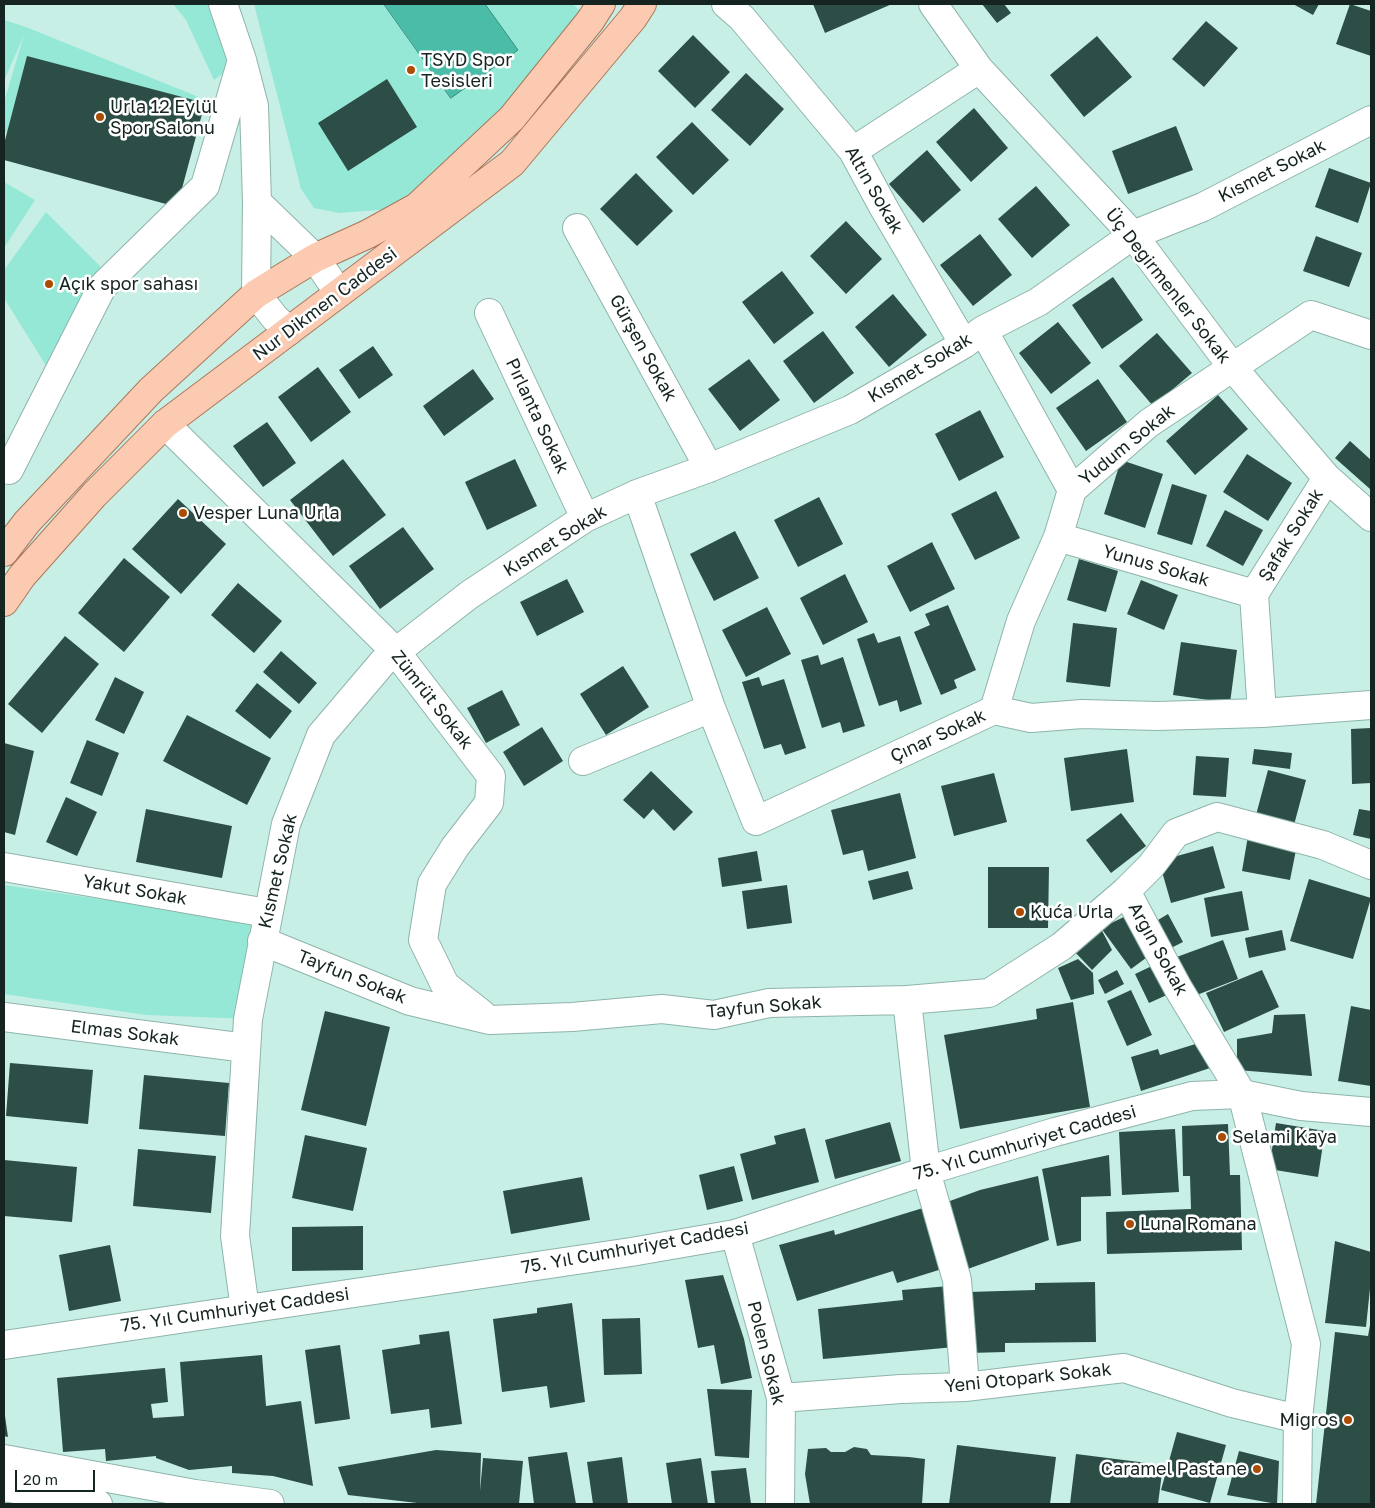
<!DOCTYPE html>
<meta charset="utf-8">
<style>
body{margin:0}
#map{position:relative;width:1375px;height:1508px;overflow:hidden;background:#c8efe6;font-family:"Golos Text",sans-serif}
canvas{display:block}
.frame{position:absolute;inset:0;border:5px solid #152421;pointer-events:none}
.scale{position:absolute;left:15px;top:1470px;width:80px;height:22px;box-sizing:border-box;border:2px solid #152421;border-top:0;padding-left:6px;font-size:15px;line-height:18px;white-space:nowrap;color:#152421;-webkit-text-stroke:4px #fff;paint-order:stroke}
</style>
<div id="map">
<canvas width="1375" height="1508"></canvas>
<div class="frame"></div>
<div class="scale">20 m</div>
</div>
<script>
const c = document.querySelector('canvas').getContext('2d');
c.lineJoin = 'round';
function fill(path, color) { c.fillStyle = color; c.fill(path, 'evenodd'); }
function strokePath(path, color, width, dash) { c.strokeStyle = color; c.lineWidth = width; c.lineCap = dash ? 'butt' : 'round'; c.setLineDash(dash || []); c.stroke(path); }
function drawText(font, color, halo, rows, align = 'center') {
  c.font = font + ' "Golos Text",sans-serif'; c.lineWidth = 5; c.setLineDash([]); c.textBaseline = 'middle'; c.strokeStyle = halo; c.fillStyle = color; for (const [text, x, y, turn = 0] of rows) {
    c.save(); c.translate(x, y); c.rotate((+turn || 0) * Math.PI / 180); c.textAlign = isNaN(turn) ? turn : align; if (halo) c.strokeText(text, 0, 0); c.fillText(text, 0, 0); c.restore();
  }
}
const green = new Path2D(`
 M173,4H218L242,60L214,80L186,20Z
 M254,4H573L590,21L417,207L339,213L314,208L301,189Z
 M4,20L26,27L201,98L180,186L4,132V102L24,35L4,81Z
 M4,182L35,200L4,248Z
 M46,212L103,269L50,372L4,298V270Z
 M4,885L175,910L267,913L248,1019L146,1015L4,994Z`);
const water = new Path2D(`
 M384,4H485L518,50L451,98Z`);
const building = new Path2D(`
 M813,4H892L825,33Z
 M982,4H1004L1011,13L997,23Z
 M1293,4H1319L1313,15Z
 M1350,4L1371,11V56L1336,44Z
 M1206,21L1238,48L1204,87L1172,59Z
 M693,35L730,72L695,108L658,71Z
 M1097,36L1132,77L1084,117L1050,75Z
 M27,56L205,103L177,207L4,160V144Z
 M746,73L784,109L750,146L711,110Z
 M387,79L417,127L348,171L318,123Z
 M974,108L1008,148L971,182L936,142Z
 M692,122L729,160L693,195L656,157Z
 M1176,126L1193,170L1128,194L1112,151Z
 M927,150L961,190L923,223L889,184Z
 M1329,168L1371,183L1358,223L1315,207Z
 M636,173L673,211L637,246L600,209Z
 M1036,186L1070,225L1032,258L998,219Z
 M846,221L882,259L846,294L810,256Z
 M980,234L1012,275L973,306L940,265Z
 M1316,236L1362,253L1349,287L1303,271Z
 M782,271L814,313L774,344L742,302Z
 M1113,277L1143,320L1102,349L1072,305Z
 M893,294L927,335L889,367L855,327Z
 M1058,322L1091,363L1051,394L1019,353Z
 M823,331L854,373L814,403L783,361Z
 M1157,333L1192,373L1153,406L1119,366Z
 M373,346L393,375L359,399L339,370Z
 M749,359L780,400L740,431L708,389Z
 M318,367L351,412L311,442L278,397Z
 M473,369L494,399L444,436L423,406Z
 M1098,379L1127,422L1086,451L1056,408Z
 M1218,395L1248,429L1195,475L1166,441Z
 M980,410L1004,457L959,481L935,434Z
 M267,422L296,463L263,487L233,446Z
 M1350,441L1371,460V488L1370,489L1335,458Z
 M1247,454L1292,483L1268,521L1223,492Z
 M343,459L386,515L333,556L290,500Z
 M515,459L537,506L487,530L465,482Z
 M1121,460L1163,474L1145,528L1104,514Z
 M1172,484L1207,495L1192,545L1157,534Z
 M996,491L1020,538L975,560L951,514Z
 M819,497L843,544L798,567L774,520Z
 M178,499L226,544L181,594L132,549Z
 M1225,510L1263,530L1243,566L1206,546Z
 M403,527L434,569L380,609L349,566Z
 M735,531L759,578L714,601L690,554Z
 M932,542L955,589L910,612L887,566Z
 M124,558L170,597L124,652L78,613Z
 M1079,559L1118,571L1106,612L1067,600Z
 M845,574L868,622L823,645L800,598Z
 M567,579L584,612L537,636L520,602Z
 M1141,580L1178,595L1164,630L1127,614Z
 M238,583L282,621L254,653L211,615Z
 M948,605L976,670L954,680L957,688L941,695L914,632L930,625L925,614Z
 M767,607L791,654L746,677L722,630Z
 M1073,623L1117,628L1110,687L1066,682Z
 M874,633L878,643L900,636L922,704L900,712L897,700L879,706L857,639Z
 M65,636L99,664L42,733L8,704Z
 M1181,642L1237,650L1230,703L1173,695Z
 M281,651L317,683L299,704L263,672Z
 M818,655L821,665L843,657L865,726L843,733L840,722L822,728L801,660Z
 M623,666L649,707L606,735L580,694Z
 M115,677L144,692L124,734L95,720Z
 M759,677L762,686L784,679L806,748L785,755L781,744L764,749L742,682Z
 M257,683L292,711L270,739L235,711Z
 M502,690L520,725L486,743L467,708Z
 M187,715L271,758L247,805L163,761Z
 M542,727L563,761L524,786L503,752Z
 M1371,728V783L1352,784L1351,729Z
 M87,740L119,753L102,796L70,783Z
 M4,743L34,751L15,835L4,832Z
 M1127,749L1134,802L1071,811L1064,758Z
 M1254,749L1292,753L1290,769L1252,764Z
 M1196,756L1229,758L1226,797L1193,795Z
 M1268,770L1306,780L1294,825L1256,815Z
 M651,771L693,812L674,831L653,809L644,819L623,800Z
 M994,773L1007,822L954,836L941,786Z
 M900,793L916,858L868,871L863,850L843,855L831,810Z
 M66,797L97,812L77,856L46,842Z
 M146,809L232,826L222,878L136,862Z
 M1359,809L1371,811V839L1353,835Z
 M1121,813L1146,846L1111,873L1086,840Z
 M1248,836L1297,845L1290,880L1242,871Z
 M1213,846L1225,888L1171,903L1159,861Z
 M757,851L762,881L722,887L718,858Z
 M988,867H1049L1048,928H988Z
 M908,871L913,889L873,900L868,881Z
 M1309,879L1371,898L1353,959L1290,941Z
 M787,885L792,923L747,929L742,891Z
 M1242,891L1249,930L1211,937L1204,898Z
 M1168,914L1183,942L1167,950L1153,923Z
 M1128,915L1150,955L1131,969L1101,928Z
 M1099,925L1112,950L1092,970L1073,950Z
 M1282,930L1286,950L1249,958L1245,938Z
 M1223,940L1238,979L1189,998L1174,958Z
 M1078,959L1093,973L1094,994L1071,1000L1058,968Z
 M1154,965L1169,994L1149,1003L1135,974Z
 M1117,970L1124,984L1105,994L1098,980Z
 M1262,970L1279,1007L1224,1032L1206,993Z
 M1131,990L1152,1035L1127,1046L1107,1001Z
 M1073,1002L1090,1107L960,1129L944,1035L1037,1019L1036,1009Z
 M1351,1006L1371,1010V1086L1338,1081Z
 M325,1011L390,1027L366,1126L301,1110Z
 M1305,1014L1312,1076L1237,1070V1039L1272,1033L1274,1015Z
 M1202,1042L1210,1068L1141,1091L1131,1057L1158,1049L1160,1055Z
 M10,1063L93,1070L88,1124L6,1116Z
 M144,1075L229,1083L225,1136L139,1129Z
 M890,1122L901,1161L835,1179L825,1140Z
 M1276,1123L1325,1131L1318,1177L1269,1169Z
 M1228,1124L1230,1175H1240L1242,1250L1107,1254L1106,1212L1191,1209L1190,1176H1183L1182,1126Z
 M805,1128L819,1182L752,1200L740,1154L776,1144L774,1136Z
 M1175,1129L1179,1192L1122,1195L1119,1132Z
 M305,1135L367,1148L353,1211L292,1198Z
 M138,1149L216,1156L211,1213L133,1206Z
 M1109,1155L1111,1196L1081,1197V1241L1057,1246L1042,1169Z
 M4,1160L77,1167L72,1222L4,1216Z
 M734,1166L743,1201L707,1210L699,1175Z
 M1038,1176L1049,1240L962,1271L939,1205L980,1190Z
 M582,1177L590,1220L511,1234L503,1191Z
 M923,1208L942,1269L897,1283L893,1271L797,1301L779,1245L834,1230L835,1235Z
 M363,1226V1270L292,1271V1227Z
 M1335,1241L1371,1252V1279L1366,1327L1325,1323Z
 M110,1245L121,1301L69,1311L59,1255Z
 M723,1275L744,1339L752,1378L721,1384L714,1345L698,1348L685,1280Z
 M1095,1282L1096,1342L1005,1343V1352L969,1353L968,1292L1035,1290V1283Z
 M949,1286L955,1347L823,1359L818,1309L903,1300L902,1290Z
 M572,1303L585,1402L550,1408L547,1386L502,1392L493,1319L537,1313V1308Z
 M640,1318L642,1374L604,1375L602,1319Z
 M1370,1325L1371,1504H1316L1335,1332L1368,1336Z
 M449,1331L462,1424L431,1428L429,1409L391,1414L382,1350L420,1344L419,1335Z
 M340,1345L350,1419L315,1424L305,1350Z
 M262,1355L266,1406L301,1401L313,1486L273,1476L232,1473V1466L189,1470L156,1458V1456L106,1461L105,1449L63,1452L57,1378L165,1368L168,1402L151,1404L153,1418L184,1416L180,1362Z
 M707,1389L752,1390L749,1458L715,1456Z
 M4,1416H5L8,1437L4,1436Z
 M1177,1432L1226,1445L1210,1503L1161,1490Z
 M957,1445L1056,1457L1050,1504H949Z
 M854,1447L867,1449L871,1455L909,1457L925,1459L922,1504H810L805,1474L808,1449L826,1448L831,1452H845Z
 M436,1450L481,1453L480,1491L483,1458L523,1461L519,1504H426L348,1495L338,1467Z
 M1239,1451L1279,1461L1277,1504L1227,1495Z
 M567,1452L576,1504H534L528,1457Z
 M1076,1454L1163,1465L1158,1504H1070Z
 M622,1457L628,1504H593L587,1462Z
 M701,1458L708,1504H672L666,1463Z
 M746,1468L751,1504H715L711,1471Z`);
const minor = new Path2D(`
 M223,4L242,60L254,106L257,202L256,294L275,318L289,331
 M726,4L742,18L853,151L885,210L964,344
 M933,4L979,69L1133,235L1233,368L1327,478L1371,517
 M853,151L979,69
 M257,202L315,258L339,293
 M577,228L709,468
 M489,313L585,518
 M983,330L1072,490
 M165,424L396,652L491,776L489,803L455,847L432,884L423,940L445,985L482,1014
 M9,470L102,287L205,186L242,60
 M1072,490L1149,423L1311,315L1371,335
 M637,494L711,708L756,821L994,710L1031,718L1082,714L1157,716L1262,713L1371,705
 M1058,537L1254,594
 M994,710L1021,621L1058,537L1072,490
 M1262,713L1254,594L1327,478
 M583,761L711,708
 M4,867L267,913
 M262,941L410,1001L489,1020L572,1017L662,1009L714,1015L769,1003L907,1000L989,993L1062,946L1126,891
 M907,1000L926,1171L957,1280L965,1387
 M4,1017L246,1048
 M735,1234L781,1398L780,1504
 M245,1309L235,1236L248,1019L286,824L321,735L383,662L469,595L585,518L637,494L709,468L850,410L964,344L983,330L1038,302L1133,235L1203,207L1371,120
 M4,1345L631,1252L735,1234L926,1171L1055,1132L1192,1096L1242,1094L1301,1106L1371,1112
 M781,1398L901,1389L965,1387L1124,1368L1232,1403L1298,1419
 M4,1459L195,1494L270,1504
 M4,1487L98,1504
 M1297,1504L1298,1419L1306,1344L1242,1094L1178,988L1126,891L1151,866L1176,833L1217,817L1323,845L1371,865`);
const major = new Path2D(`
 M4,552L27,522L151,390L256,294L315,258L368,234L417,207L512,118L590,21L601,4
 M4,602L22,576L94,495L165,424L512,163L633,18L642,4`);
const markers = [
 [411,70,5,"#ac4c03"],
 [100,117,5,"#ac4c03"],
 [49,284,5,"#ac4c03"],
 [183,513,5,"#ac4c03"],
 [1020,912,5,"#ac4c03"],
 [1222,1137,5,"#ac4c03"],
 [1130,1224,5,"#ac4c03"],
 [1348,1420,5,"#ac4c03"],
 [1257,1469,5,"#ac4c03"]
];
const poiNames = [
 ["TSYD Spor",421,60],
 ["Tesisleri",421,81],
 ["Urla 12 Eylül",110,107],
 ["Spor Salonu",110,128],
 ["Açık spor sahası",59,284],
 ["Vesper Luna Urla",193,513],
 ["Kuća Urla",1030,912],
 ["Selami Kaya",1232,1137],
 ["Luna Romana",1140,1224],
 ["Migros",1338,1420,"right"],
 ["Caramel Pastane",1247,1469,"right"]
];
const streetNames = [
 ["Kısmet Sokak",1272,171,-27],
 ["Altın Sokak",874,190,60],
 ["Üç Değirmenler Sokak",1168,286,52],
 ["Nur Dikmen Caddesi",325,304,-37],
 ["Gürşen Sokak",643,348,61],
 ["Kısmet Sokak",920,368,-31],
 ["Pırlanta Sokak",537,416,65],
 ["Yudum Sokak",1127,445,-39],
 ["Şafak Sokak",1291,535,-58],
 ["Kısmet Sokak",555,541,-32],
 ["Yunus Sokak",1156,566,16],
 ["Zümrüt Sokak",432,700,52],
 ["Çınar Sokak",938,736,-25],
 ["Kısmet Sokak",278,871,-77],
 ["Yakut Sokak",135,890,10],
 ["Argın Sokak",1158,949,61],
 ["Tayfun Sokak",352,977,22],
 ["Tayfun Sokak",764,1007,-5],
 ["Elmas Sokak",125,1033,7],
 ["75. Yıl Cumhuriyet Caddesi",1025,1143,-16],
 ["75. Yıl Cumhuriyet Caddesi",635,1248,-10],
 ["75. Yıl Cumhuriyet Caddesi",235,1310,-8],
 ["Polen Sokak",766,1353,76],
 ["Yeni Otopark Sokak",1028,1378,-6]
];
fill(green, '#95e8d6');
fill(water, '#4bbca7');
strokePath(water, '#3b8e7f', 1);
fill(building, '#2c4e47');
strokePath(minor, '#8eb4ab', 30);
strokePath(major, '#a9785c', 30);
strokePath(minor, '#fff', 28);
strokePath(major, '#fbcab0', 28);
for (const [x, y, r, color] of markers) { const dot = new Path2D(); dot.arc(x, y, r, 0, 2 * Math.PI); c.fillStyle = color; c.fill(dot); strokePath(dot, '#fff', 2); }
drawText('18px', '#152421', '#fff', poiNames, 'left');
drawText('18px', '#152421', '#fff', streetNames);
</script>
